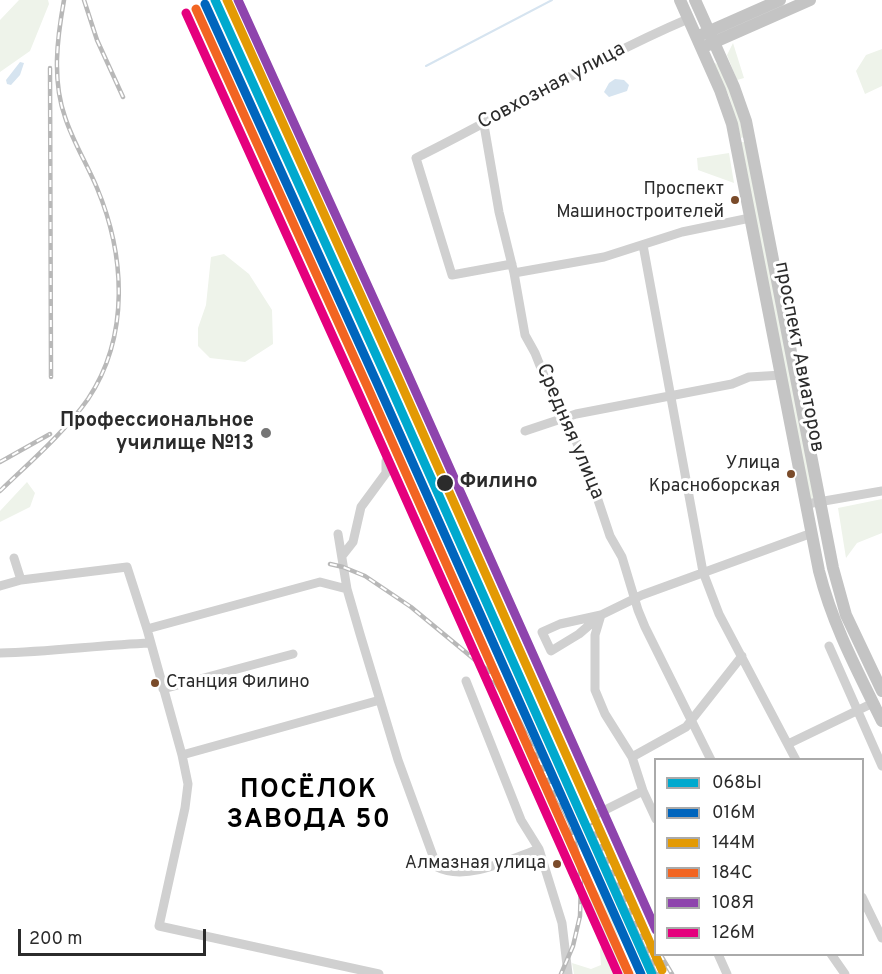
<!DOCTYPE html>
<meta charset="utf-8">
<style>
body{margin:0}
#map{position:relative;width:882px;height:974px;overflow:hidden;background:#fff;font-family:Overpass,sans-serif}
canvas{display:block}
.legend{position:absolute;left:654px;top:758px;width:210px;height:198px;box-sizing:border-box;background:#fff;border:2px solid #aaa;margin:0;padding:8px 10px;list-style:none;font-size:18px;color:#2b2b2b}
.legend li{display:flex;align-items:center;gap:12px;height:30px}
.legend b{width:30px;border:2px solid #aaa}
.scale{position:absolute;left:18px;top:929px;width:188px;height:27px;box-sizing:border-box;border:3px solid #2b2b2b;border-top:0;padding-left:8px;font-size:18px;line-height:21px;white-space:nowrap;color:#2b2b2b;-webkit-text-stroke:4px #fff;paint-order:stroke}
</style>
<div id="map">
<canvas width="882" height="974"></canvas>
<ul class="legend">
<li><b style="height:8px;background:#00a9ce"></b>068Ы</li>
<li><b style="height:8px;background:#0065bd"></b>016М</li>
<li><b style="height:8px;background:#e39a04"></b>144М</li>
<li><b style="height:8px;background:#f26522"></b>184С</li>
<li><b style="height:8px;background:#8e44ad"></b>108Я</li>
<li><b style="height:8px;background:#e5007d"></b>126М</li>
</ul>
<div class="scale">200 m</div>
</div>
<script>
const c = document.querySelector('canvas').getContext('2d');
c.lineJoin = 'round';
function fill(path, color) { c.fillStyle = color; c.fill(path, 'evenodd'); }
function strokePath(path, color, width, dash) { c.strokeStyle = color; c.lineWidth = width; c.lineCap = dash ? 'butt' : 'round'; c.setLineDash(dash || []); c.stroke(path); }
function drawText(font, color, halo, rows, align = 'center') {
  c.font = font + ' Overpass,sans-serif'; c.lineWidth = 6; c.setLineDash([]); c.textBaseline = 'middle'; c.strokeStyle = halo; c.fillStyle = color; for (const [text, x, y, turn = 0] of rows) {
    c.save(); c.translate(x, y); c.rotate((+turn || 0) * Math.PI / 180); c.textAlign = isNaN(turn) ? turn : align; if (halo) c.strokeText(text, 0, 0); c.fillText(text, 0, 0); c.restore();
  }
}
const green = new Path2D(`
 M19,0H48L49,4L30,51L0,72V20Z
 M733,43L744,78L737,80L727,55Z
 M882,49V86L865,94L856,71L866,55Z
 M716,63C731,81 738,113 744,137L741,138L729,96L714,64Z
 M741,142H746L814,499L810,500Z
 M729,153L734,183L698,170L697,158Z
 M224,254L249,274L272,310L273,344L245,362L210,358L198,346V328L206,305L211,257Z
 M27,482L35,493L30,507L0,522V511Z
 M882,499V533L857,543L846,558L838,508Z
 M594,888L606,900L631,974H574L572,963L591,969L601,965L600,951L604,934L592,912L588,889Z`);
const water = new Path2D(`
 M20,62L24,63L20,75L11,85L7,84L6,80Z
 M615,79L624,80L629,85L627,91L609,97L604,92L609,83Z`);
const stream = new Path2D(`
 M426,66L552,0`);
const minor = new Path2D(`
 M484,125L499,212L514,273L525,335L535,353L554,401L570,428L585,461L610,536L622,557L638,610L645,627L711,760
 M643,245L703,572L719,614L796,760
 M512,264L452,275L416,158C508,113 594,59 688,19
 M514,273L604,257L682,232L750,218
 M525,431L576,414L732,384L749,377L782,375
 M807,504L882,491
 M338,534L347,589L360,634L398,760L437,867C466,882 511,859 539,849
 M342,556L353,542L361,507L386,473V461
 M14,558L21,580
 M0,586L21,580L127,567L147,629
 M347,589L320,582L147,629L182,755L188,784L185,808L159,926L379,974
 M601,615L579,634L551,651L542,632L560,624L601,615L642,595L812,533
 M601,615L595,635V690L605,714L632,757L643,791L656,819
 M829,646L882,766
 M0,653C50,652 100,645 150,643
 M466,681L521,820L539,849L562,923L568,974
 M163,689L293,654
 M788,744L873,703
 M182,755L380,700
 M632,757L686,727L742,656
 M597,814L643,791
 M862,897L882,938
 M718,954L727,974
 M831,954L845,974`);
const major = new Path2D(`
 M680,0L720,90L732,124L819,571C833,626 857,670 882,721
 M695,0L734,87L746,121L833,568L846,615L882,691
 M703,34L780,0
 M708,45L810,0`);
const rail = new Path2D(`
 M84,0L97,40L123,97
 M50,68L51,377
 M0,462L50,434
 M0,491C30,462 64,433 88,399C130,336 125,255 97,188C87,164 73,142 65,117C52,80 57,39 64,0
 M330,564L343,567L365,576L411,607L486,669L515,712L570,823L579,859L581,882L580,916L573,946L561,974
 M592,825L659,974
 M660,954L672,974`);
const rail1 = new Path2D(`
 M215,0L387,379L652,974`);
const rail2 = new Path2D(`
 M205,4L377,383L641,974`);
const rail3 = new Path2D(`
 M227,0L397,375L662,970`);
const rail4 = new Path2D(`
 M196,9L368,388L629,974`);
const rail5 = new Path2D(`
 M238,0L406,370L656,930`);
const rail6 = new Path2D(`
 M186,13L358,392L618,974`);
const markers = [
 [735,200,5,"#7a4b2a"],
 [266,433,6,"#757575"],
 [791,474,5,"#7a4b2a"],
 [445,483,9,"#2b2b2b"],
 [155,683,5,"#7a4b2a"],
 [557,864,5,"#7a4b2a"]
];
const busNames = [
 ["Проспект",724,190],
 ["Машиностроителей",724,213],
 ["Улица",780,464],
 ["Красноборская",780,487],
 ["Станция Филино",166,683,"left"],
 ["Алмазная улица",546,864]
];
const streetNames = [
 ["Совхозная улица",552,87,-28],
 ["проспект Авиаторов",798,357,79],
 ["Средняя улица",569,432,67]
];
const poiNames = [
 ["Профессиональное",254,422],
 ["училище №13",254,445]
];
const stopNames = [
 ["Филино",460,483]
];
const districtNames = [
 ["ПОСЁЛОК",309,792],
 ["ЗАВОДА 50",309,822]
];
fill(green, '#eef3ea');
fill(water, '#d6e4f0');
strokePath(stream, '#d6e4f0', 2);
strokePath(minor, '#d0d0d0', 9);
strokePath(major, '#c4c4c4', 12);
strokePath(rail, '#b8b8b8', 4.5);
strokePath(rail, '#fff', 2, [7]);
strokePath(rail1, '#00a9ce', 9);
strokePath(rail2, '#0065bd', 9);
strokePath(rail3, '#e39a04', 9);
strokePath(rail4, '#f26522', 9);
strokePath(rail5, '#8e44ad', 9);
strokePath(rail6, '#e5007d', 9);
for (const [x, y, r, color] of markers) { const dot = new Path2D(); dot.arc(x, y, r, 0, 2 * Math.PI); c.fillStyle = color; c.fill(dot); strokePath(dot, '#fff', 2); }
drawText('18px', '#2b2b2b', '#fff', busNames, 'right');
drawText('20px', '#2b2b2b', '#fff', streetNames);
drawText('bold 20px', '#2b2b2b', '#fff', poiNames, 'right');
drawText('bold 20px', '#2b2b2b', '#fff', stopNames, 'left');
c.letterSpacing = '1.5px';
drawText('bold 26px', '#000', '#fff', districtNames);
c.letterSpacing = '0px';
</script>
